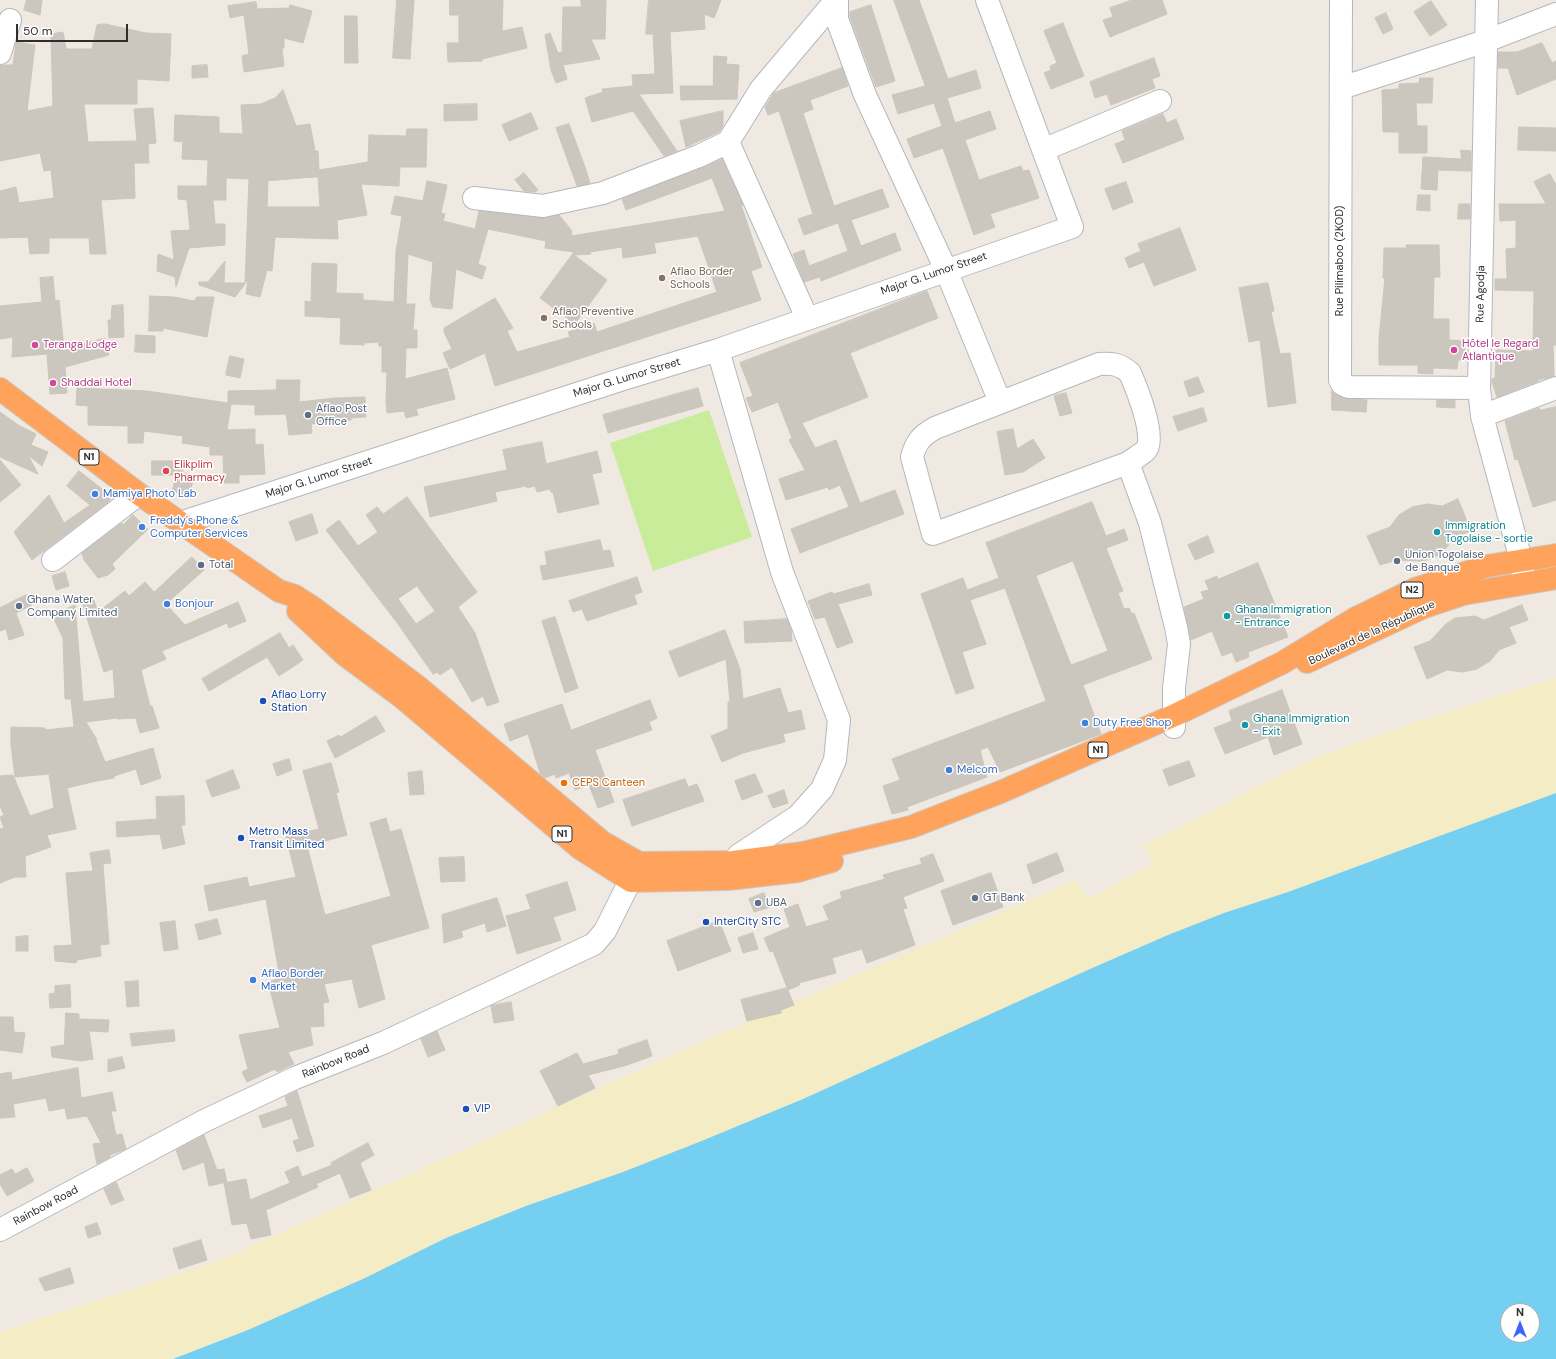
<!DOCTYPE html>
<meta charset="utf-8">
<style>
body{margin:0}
#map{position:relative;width:1556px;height:1359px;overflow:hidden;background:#efe9e1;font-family:"DM Sans",sans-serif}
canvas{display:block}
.north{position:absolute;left:1500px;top:1303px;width:40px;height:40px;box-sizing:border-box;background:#fff;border:1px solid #ababab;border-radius:50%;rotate:0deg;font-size:11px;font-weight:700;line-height:16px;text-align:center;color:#2e2e2e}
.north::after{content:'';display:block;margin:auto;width:14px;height:18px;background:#4264fb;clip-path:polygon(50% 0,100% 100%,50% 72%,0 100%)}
.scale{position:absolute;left:16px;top:24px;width:112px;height:18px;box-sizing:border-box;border:2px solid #2e2e2e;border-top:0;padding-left:5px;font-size:12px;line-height:14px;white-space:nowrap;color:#2e2e2e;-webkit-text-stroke:3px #fff;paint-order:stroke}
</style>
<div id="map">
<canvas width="1556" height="1359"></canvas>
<div class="north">N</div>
<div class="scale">50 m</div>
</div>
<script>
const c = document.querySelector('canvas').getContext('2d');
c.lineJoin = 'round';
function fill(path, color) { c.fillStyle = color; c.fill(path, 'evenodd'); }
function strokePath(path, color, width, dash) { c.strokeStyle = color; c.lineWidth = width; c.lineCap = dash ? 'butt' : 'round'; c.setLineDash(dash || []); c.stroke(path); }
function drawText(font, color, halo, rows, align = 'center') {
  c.font = font + ' "DM Sans",sans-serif'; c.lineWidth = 3; c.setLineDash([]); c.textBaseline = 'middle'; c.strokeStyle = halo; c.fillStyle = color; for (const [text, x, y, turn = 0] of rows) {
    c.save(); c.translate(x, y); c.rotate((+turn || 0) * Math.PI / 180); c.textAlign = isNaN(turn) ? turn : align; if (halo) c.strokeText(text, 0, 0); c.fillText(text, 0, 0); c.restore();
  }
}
const sand = new Path2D(`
 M1556,678V793L1288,892L1224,913L1168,935L1090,969L803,1099L704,1140L623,1172L526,1206L446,1238L365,1278L248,1330L173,1359H0V1332L223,1259L672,1055L1076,880L1088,899L1153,863L1144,845L1314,758L1412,723Z`);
const pitch = new Path2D(`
 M709,410L752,537L653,571L610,443Z`);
const water = new Path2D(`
 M1556,793V1359H173L248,1330L365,1278L446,1238L526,1206L623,1172L704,1140L803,1099L1090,969L1168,935L1224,913L1288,892ZM1508,1311H1532V1335H1508Z`);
const building = new Path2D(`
 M27,0H42L40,15L24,10Z
 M397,0H414L410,59L393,58Z
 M450,0H503L502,31L522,27L527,48L482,59V61L448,62L447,43H459V15H450Z
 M581,0H606L605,39H591L600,59L563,65L567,79L556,83L551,70L545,35L550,33L558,53L562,52L563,7H581Z
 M649,0H721L714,18L704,14L705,29L670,32L673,93L639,94L677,151L664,156L633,111L592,122L585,98L603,92L602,89L633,86L632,75L655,74L653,34H646Z
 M894,0H919L948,79L976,70L981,88L947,98L955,123L990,111L996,129L965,140L979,180L1021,166L1023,171L1029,170L1039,198L990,214L995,227L974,235L943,148L914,158L907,139L942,126L934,103L898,114L892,95L925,86Z
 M1132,0H1162L1167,14L1110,37L1103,20L1113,17L1110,8Z
 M1431,1L1447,25L1430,36L1414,12Z
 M256,2L257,9L289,8L290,5L312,11L303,43L284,38V48H282L284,66L244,72L242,56L249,54L244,15L230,18L228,6Z
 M871,5L895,81L876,87L850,17V12Z
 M1386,13L1393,29L1383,34L1375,18Z
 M345,16H357L358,63H345Z
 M1063,23L1084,76L1051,89L1044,73L1051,70L1050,66L1057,63L1044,31Z
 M105,24L146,33L171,34L169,81L137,79V104H84L88,142L137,141L134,109L153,108L156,143L148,144L149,163H134L135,198L101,200L106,254H90L89,238H49V253L30,254L28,237L0,238V191L16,187L19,203L54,198L51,170L44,171L40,153L0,161V65H13L16,42L35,45L27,111L53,106L51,34L63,32L66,49H92L97,25Z
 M1542,43L1552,63L1556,61V79L1517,95L1508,68H1498V52H1517Z
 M714,56L727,57L726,64L739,65L737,99L681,100L680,86H713Z
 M1154,58L1160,76L1152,79L1155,88L1111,105L1107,94L1095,98L1090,82Z
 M207,65L208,77L192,78V66Z
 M842,68L848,86L810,100L813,109L803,113L834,206L882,189L889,207L851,220L861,246L895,233L901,250L821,281L820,277L804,282L793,254L804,250L809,266L848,251L838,223L804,235L798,219L813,214L779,111L768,115L765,107L774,93Z
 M1420,78H1433L1432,103H1416L1417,126H1427V153H1399V132H1383L1382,90L1399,89V84L1419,83Z
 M283,90L296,126L310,124L315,151H318L319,170L368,162L369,135L406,136L407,129H427L426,167H400L399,186L361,184L367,215L337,220L338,239L275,237L272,271L267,270L260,297L246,294L248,280L235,297L199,285V282H208L225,261L224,283H245L249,179L226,178V200H213L215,224H225V245L189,248L176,287L175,277L157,271L158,254L174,260L171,231L190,230L187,200L178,199V186H207L208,160L182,159L183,142L174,141L175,115L219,117V133L243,134L241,105L261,104L275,98ZM318,177L320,207H267L268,181Z
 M477,104V120L444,121V105Z
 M723,111V126L719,132L686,147L680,121Z
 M531,113L538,129L509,141L502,125Z
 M1163,114L1167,123L1176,119L1184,139L1123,163L1115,144L1125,140L1122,131Z
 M569,124L585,167L590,183L577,186L556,128Z
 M1519,127L1556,128V151L1518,150Z
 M1461,150L1471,151V171L1438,170L1437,190L1421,189L1423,157L1461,159Z
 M722,159L743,205H741L762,267L751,271L761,300L495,386L485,353L450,369L443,353L452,349L444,332V328L495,298L513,328L507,331L517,352L570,337L568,332L594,323L597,332L717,292L698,236L654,243L656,253L623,258L622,247L590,252L591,254L574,255L607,280L575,324L540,298L574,252L545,248L546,241L488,229L478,264L486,267L482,279L456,269L452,309L433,307L430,300L433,262L408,254L406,304H415L413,330H417V348H406L405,379L447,368L455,399L416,409L418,415L406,418L404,411L387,413L386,401L387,372H382V346H379L378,342L364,343V345L340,344L341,318L305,316V301L311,302L312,263L337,264L336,293L363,294V300L394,302L396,251L402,216L391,214L395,196L423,201L427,181L447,185L441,213L445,214L443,221L475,229L479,211L542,218L559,215L572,231L571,236L725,211L712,178L626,210L622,199L691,172L693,175L692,172Z
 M524,173L538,190L535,192L524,191L515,180Z
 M1550,174L1556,185V345H1553L1554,376L1538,380V381L1497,397L1492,382V379L1495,378L1496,350L1533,351L1534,291L1495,290V279H1507L1506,249L1516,248V220L1500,221L1499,204H1546L1534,182Z
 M1126,182L1133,202L1113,210L1105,189Z
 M1418,195H1430V211L1417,210Z
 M1459,204H1470V219H1458Z
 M1180,228L1196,270L1154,286L1144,262L1129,268L1125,258L1141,251L1138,244Z
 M1406,245H1439L1440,277H1434L1433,319H1449V340L1465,341L1464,360H1458L1457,369L1433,368V374L1418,373V365H1379V338L1385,278H1383L1384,248H1407Z
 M53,277L55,301L59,300L64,349L105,338L109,355L65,367L67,393L50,394L47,354L12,357L13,337L0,339V306L42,302L40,278Z
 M1268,283L1274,311L1271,312L1280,354L1290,353L1296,403L1268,407L1260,340L1249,342L1239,288Z
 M927,291L938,318L850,353L868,397L802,423L815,448L836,440L860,503L895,490L904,514L800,553L791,529L849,507L840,485L829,490L828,487L786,500L779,479L805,470L789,440L792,438L778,402L752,412L746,398L753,396L740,363Z
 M150,296L174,297L194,301L197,297H214L207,337L163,328V331H149Z
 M123,305L124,337L109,338L108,320H111L112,306Z
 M136,335L155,336V353L135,352Z
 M230,356L244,359L240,378L226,375Z
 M1198,377L1204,392L1189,397L1184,382Z
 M277,380H300L299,402L335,398L365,397L366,417L351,418V420L311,424L312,433L289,435L286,414L255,415V405L231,404L227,430L255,429V445L263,444L265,474L239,475V483H224L223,455H210V447L182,443L183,436L144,431L143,443H128V426L88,425V406L76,405L77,388L147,391L228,403V391L276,390Z
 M698,388L703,406L608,433L603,415Z
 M1332,391L1343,398L1367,400L1366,412L1332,410Z
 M1066,393L1072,413L1060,416L1054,396Z
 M1437,400H1455V408L1437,407Z
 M1556,407V500L1533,507L1518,459L1515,460L1505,421L1539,408L1540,410Z
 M1203,408L1207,421L1178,431L1173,417Z
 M0,412L18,425L36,434L31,445L48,452L42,466L28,455L38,474L0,457Z
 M1013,429L1017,449L1033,439L1045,458L1023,472L1005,475L997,432Z
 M542,442L546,464L597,451L602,472L592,474L599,504L558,513L553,492H551L550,489L537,492L535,486L527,488L526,486L495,492L497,501L430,517L424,487L507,470L503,450Z
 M0,460L21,485L0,502Z
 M152,461H183V473L195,476L188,496L172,491L177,475H152Z
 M79,471L106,492L111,489L116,492L107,503L32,560L14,532L49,495L64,523L90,505L67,486Z
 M407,497L477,592L458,607L475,633L499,702L487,706L483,696L472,702L452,667L440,675L437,672L433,674L398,624L326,530L339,520L358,546L378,532L366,515L377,507L383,514ZM417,586L435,611L416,624L398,599Z
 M1458,499L1471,531L1452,538L1447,547L1440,554L1431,559L1421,561L1397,560L1380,565L1367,536L1390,527L1399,515L1412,507L1427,504L1442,506Z
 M1092,502L1106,536L1124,529L1128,540L1106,548L1123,591L1118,593L1124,609L1129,608L1132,614L1134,613L1152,659L1083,685L1101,734L1000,772L988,747L980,750L987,777L907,807L908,810L892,814L883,786L900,780L892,759L1046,701L1005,588L970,600L986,644L962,652L974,688L956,694L921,594L963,578L967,590L999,578L986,543ZM1073,561L1108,651L1071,665L1036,576Z
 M312,514L318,533L296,541L289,522Z
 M133,515L148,529L112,564L115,569L108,575L98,578L84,560L82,553L122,523L123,525Z
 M1208,536L1214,552L1195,560L1188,545Z
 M600,540L603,551L610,550L614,566L543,580L540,566L547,565L545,552Z
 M192,557L204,570L166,604L185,625L238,602L246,621L229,628L227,623L162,651L166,659L141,670L150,706H152L159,728L140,733L136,718L117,719V718L86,722L97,740H96L105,762L153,748L161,778L141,785L136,769L114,776V778L92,782L67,788L76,829L47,835L51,847L25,856L26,877H15L0,883V829L4,828L0,817L4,815L0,806V776L13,775L30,816L54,808L49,774L15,777L11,745V727L45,728V730L74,727L71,699H65L63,638L52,615L75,605L83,702L115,698L113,669L104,672L82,602L93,598L98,612L125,591L129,596L145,582L154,592Z
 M1258,563L1288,637L1248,652L1249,657L1236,662L1232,652L1222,656L1212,631L1191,640L1184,607L1204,599L1201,592L1209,590L1205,581L1217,576L1218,579Z
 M65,572L69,586L56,590L52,576Z
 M637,577L642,592L634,595L637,604L587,621L582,609L573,612L569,601Z
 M869,584L872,595L838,604L853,642L837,648L825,617L815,619L808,601L832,592L833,594Z
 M26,595L32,605L16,613L24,635L9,640L6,629L0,631V608Z
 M1522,605L1528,620L1509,627L1516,643L1499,650L1490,661L1477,669L1462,672L1447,670L1427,679L1414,647L1430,641L1446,624L1455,618L1475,616L1484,620Z
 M555,617L578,688L565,693L542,621Z
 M787,619L791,630L792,641L745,643L744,622Z
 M725,630L740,669L743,699L780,688L788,713L801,710L805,729L783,734L785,742L743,753L722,762L711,736L728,729V702H730L726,659L679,677L669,652Z
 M280,633L289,648L293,645L303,660L279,676L267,657L209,691L202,679Z
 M1282,690L1302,744L1274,755L1268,737L1225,754L1214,728L1232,721L1229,711Z
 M650,700L657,718L649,722L652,730L595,750L614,802L598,808L589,785L575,790L569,773L556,778L555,774L545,778L540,773L528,734L510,741L504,724L562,704L571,730Z
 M376,716L385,731L335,758L327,741L339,735L340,737Z
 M289,759L292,770L277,776L273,764Z
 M1189,761L1195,776L1169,786L1163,770Z
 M331,763L339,792L336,793L347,835L307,846L325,915L391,896L370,823L386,818L390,832L401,829L429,928L371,945L385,999L359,1008L352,979L324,984L329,1002L323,1003L324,1026L310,1027L313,1045L288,1052L294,1064L277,1072L275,1069L247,1082L242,1072L248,1069L239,1035L280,1028L268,982L280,978L266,899L209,911L204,886L247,877L249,887L296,877L286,837L319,829L303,771Z
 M233,770L240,788L212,797L206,781Z
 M422,771L424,794L410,795L408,773Z
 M755,774L763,792L742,800L735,781Z
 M685,779L688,787L697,784L704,801L632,826L623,800Z
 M784,790L788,803L773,808L768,796Z
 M184,796L185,825H181L185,844L163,849L160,834L117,837L116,822L157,819L156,797Z
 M109,850L111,863L103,864L109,944L100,945L101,956L77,960L76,963L55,961L54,946L72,945L66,873L93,871L90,853Z
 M1057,853L1064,871L1033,884L1027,865Z
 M933,854L944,881L903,897L907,908L903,909L915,945L867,963L862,949L832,958L836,973L799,983L800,985L788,990L773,951L770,952L764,938L790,927L784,909L798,904L806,927L829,920L823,906L842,898L840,892L885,879L883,875L922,864L920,859Z
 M464,857L465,881L441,882L439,858Z
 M991,873L1003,907L953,925L941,891Z
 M567,882L576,910L553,917L561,940L517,954L506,916L531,909L526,895Z
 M764,893L770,907L754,912L749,899Z
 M497,898L506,926L487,932L485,923L461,931L463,937L444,943L442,915Z
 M217,919L221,934L199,940L195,925Z
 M175,921L178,949L164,951L160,923Z
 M719,921L731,951L678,971L667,941Z
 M753,933L758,949L743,953L738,938Z
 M28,936V951H16V937Z
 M138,981L139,1006L127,1007L125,982Z
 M70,985L71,1007L50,1008L49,994L55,993V986Z
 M787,988L794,1005L781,1010V1013L747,1021L741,1000Z
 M511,1002L514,1020L494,1023L491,1006Z
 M66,1013L79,1014V1019L109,1020L108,1032L89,1031L93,1059L81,1061L52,1057L51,1047L64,1045Z
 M0,1017H13L14,1032L25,1033L22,1053L0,1050Z
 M174,1030L175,1041L132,1046L130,1034Z
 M437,1031L445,1050L428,1057L421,1039Z
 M647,1040L652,1056L624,1066L588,1075L595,1088L558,1106L540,1071L577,1053L583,1064L619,1054L618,1050Z
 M122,1057L125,1068L108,1072V1060Z
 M78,1068L81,1098L112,1092L116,1111H111L116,1135L122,1134L126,1149L110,1155V1157L97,1164L93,1144L101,1143L87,1116L67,1119L65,1108L49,1111L46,1098L13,1104L15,1117L0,1118V1074L11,1072L12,1080Z
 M297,1091L314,1146L297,1152L293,1141L299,1139L292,1118L263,1128L259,1116L288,1106L285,1097Z
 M204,1135L217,1170L224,1169L227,1182L209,1186L204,1162L183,1170L176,1150Z
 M368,1143L374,1155L360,1163L371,1190L350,1198L340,1173L316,1184L318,1187L266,1210L271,1235L251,1239L247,1223L232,1225L224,1183L246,1179L250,1200L290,1183L285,1172L298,1166L302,1177L332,1165L331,1163Z
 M27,1168L34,1181L7,1196L0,1184V1175L12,1169L15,1174Z
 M116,1182L124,1200L111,1205L104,1189Z
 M97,1223L101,1234L88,1238L85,1227Z
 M201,1240L207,1260L179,1269L173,1249Z
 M70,1268L74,1283L45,1291L39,1279Z`);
const minor = new Path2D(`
 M837,0V19L865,95L946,270L1000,402
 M1341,0L1340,380L1342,384L1348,387L1479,388
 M1487,0L1479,388L1482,416L1521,560L1525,582
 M0,53L10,20
 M1341,88L1486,41L1556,14
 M728,142L807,318
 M1043,150L1160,101
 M474,198L543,206L603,193L699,156L728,142L761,89L836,0
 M718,350L782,572L839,720L835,760L822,789L798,816L739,855L733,862L730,872
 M1482,416L1556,388
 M1128,463C1133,459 1141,455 1146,450C1157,437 1136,387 1130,373C1120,364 1112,363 1099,364L935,428C921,436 916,442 912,457L933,534L1128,463L1150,523L1176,627L1179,644L1174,688V727
 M180,523L623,379L718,350L1072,227L987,0
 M53,560L139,494
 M0,1230L204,1121L295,1078L383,1043L594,944L605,931L639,863`);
const highway = new Path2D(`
 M0,389L139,494L279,591L295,596L315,609L417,686L602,842L639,863L733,862L803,853L911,827L1003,791L1175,715L1282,663L1356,618L1415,589L1487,566L1556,555
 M298,611L345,655L403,698L581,849L631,881L728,879L798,871L832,861
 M1307,662L1424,607L1463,594L1556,578`);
const markers = [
 [662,278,4,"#8d6e63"],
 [544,318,4,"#8d6e63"],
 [35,345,4,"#d1479c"],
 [1454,350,4,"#d1479c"],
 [53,383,4,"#d1479c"],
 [308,415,4,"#5c6f8a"],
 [166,471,4,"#e0444e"],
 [95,494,4,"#3f7fe0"],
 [142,527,4,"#3f7fe0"],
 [1437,532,4,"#0f9aa8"],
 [1397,561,4,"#5c6f8a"],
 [201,565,4,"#5c6f8a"],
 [167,604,4,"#3f7fe0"],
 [19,606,4,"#5c6f8a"],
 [1227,616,4,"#0f9aa8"],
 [263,701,4,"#1a4fb4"],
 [1085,723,4,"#3f7fe0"],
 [1245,725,4,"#0f9aa8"],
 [949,770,4,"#3f7fe0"],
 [564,783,4,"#e8710a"],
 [241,838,4,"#1a4fb4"],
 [975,898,4,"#5c6f8a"],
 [758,903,4,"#5c6f8a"],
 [706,922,4,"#1a4fb4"],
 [253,980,4,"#3f7fe0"],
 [466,1109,4,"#1a4fb4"]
];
const shields = [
 [89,457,20],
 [1412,590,22],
 [1098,750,20],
 [562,834,20]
];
const shieldNames = [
 ["N1",89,457],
 ["N2",1412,590],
 ["N1",1098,750],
 ["N1",562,834]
];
const streetNames = [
 ["Rue Pilimaboo (2KOD)",1340,261,-90],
 ["Major G. Lumor Street",934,274,-19],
 ["Rue Agodja",1481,294,-89],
 ["Major G. Lumor Street",627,378,-17],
 ["Major G. Lumor Street",319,478,-18],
 ["Boulevard de la République",1372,633,-25],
 ["Rainbow Road",336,1062,-22],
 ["Rainbow Road",46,1206,-28]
];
const educationNames = [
 ["Aflao Border",670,272],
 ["Schools",670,285],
 ["Aflao Preventive",552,312],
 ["Schools",552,325]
];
const hotelNames = [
 ["Hôtel le Regard",1462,344],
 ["Atlantique",1462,357],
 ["Teranga Lodge",43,345],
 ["Shaddai Hotel",61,383]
];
const serviceNames = [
 ["Aflao Post",316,409],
 ["Office",316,422],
 ["Union Togolaise",1405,555],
 ["de Banque",1405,568],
 ["Total",209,565],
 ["Ghana Water",27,600],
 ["Company Limited",27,613],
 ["GT Bank",983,898],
 ["UBA",766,903]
];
const healthNames = [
 ["Elikplim",174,465],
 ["Pharmacy",174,478]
];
const shopNames = [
 ["Mamiya Photo Lab",103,494],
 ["Freddy's Phone &",150,521],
 ["Computer Services",150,534],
 ["Bonjour",175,604],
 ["Duty Free Shop",1093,723],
 ["Melcom",957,770],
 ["Aflao Border",261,974],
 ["Market",261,987]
];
const cultureNames = [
 ["Immigration",1445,526],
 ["Togolaise - sortie",1445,539],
 ["Ghana Immigration",1235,610],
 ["- Entrance",1235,623],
 ["Ghana Immigration",1253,719],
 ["- Exit",1253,732]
];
const transitNames = [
 ["Aflao Lorry",271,695],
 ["Station",271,708],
 ["Metro Mass",249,832],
 ["Transit Limited",249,845],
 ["InterCity STC",714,922],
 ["VIP",474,1109]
];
const foodNames = [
 ["CEPS Canteen",572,783]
];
fill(sand, '#f3ecc5');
fill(pitch, '#c9ec9a');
fill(water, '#75cff0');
fill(building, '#cbc7bf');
strokePath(building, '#cbc5ba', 1);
strokePath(minor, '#b4b7c1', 24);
strokePath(highway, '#c9c9c9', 24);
strokePath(minor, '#fff', 22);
strokePath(highway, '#ffa35c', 22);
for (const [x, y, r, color] of markers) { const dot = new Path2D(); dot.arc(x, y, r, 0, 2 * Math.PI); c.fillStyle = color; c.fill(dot); strokePath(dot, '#fff', 1.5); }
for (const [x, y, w] of shields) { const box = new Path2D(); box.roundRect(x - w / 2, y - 8, w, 16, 3); c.fillStyle = '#fff'; c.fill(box); strokePath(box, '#2e2e2e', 1); }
drawText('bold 10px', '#2e2e2e', null, shieldNames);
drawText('11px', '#2e2e2e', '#fff', streetNames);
drawText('11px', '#785e54', '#fff', educationNames, 'left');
drawText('11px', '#b23c85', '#fff', hotelNames, 'left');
drawText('11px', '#4e5e75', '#fff', serviceNames, 'left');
drawText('11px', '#be3a42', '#fff', healthNames, 'left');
drawText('11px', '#366cbe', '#fff', shopNames, 'left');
drawText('11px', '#0d838f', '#fff', cultureNames, 'left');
drawText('11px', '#164399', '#fff', transitNames, 'left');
drawText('11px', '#c56008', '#fff', foodNames, 'left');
</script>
